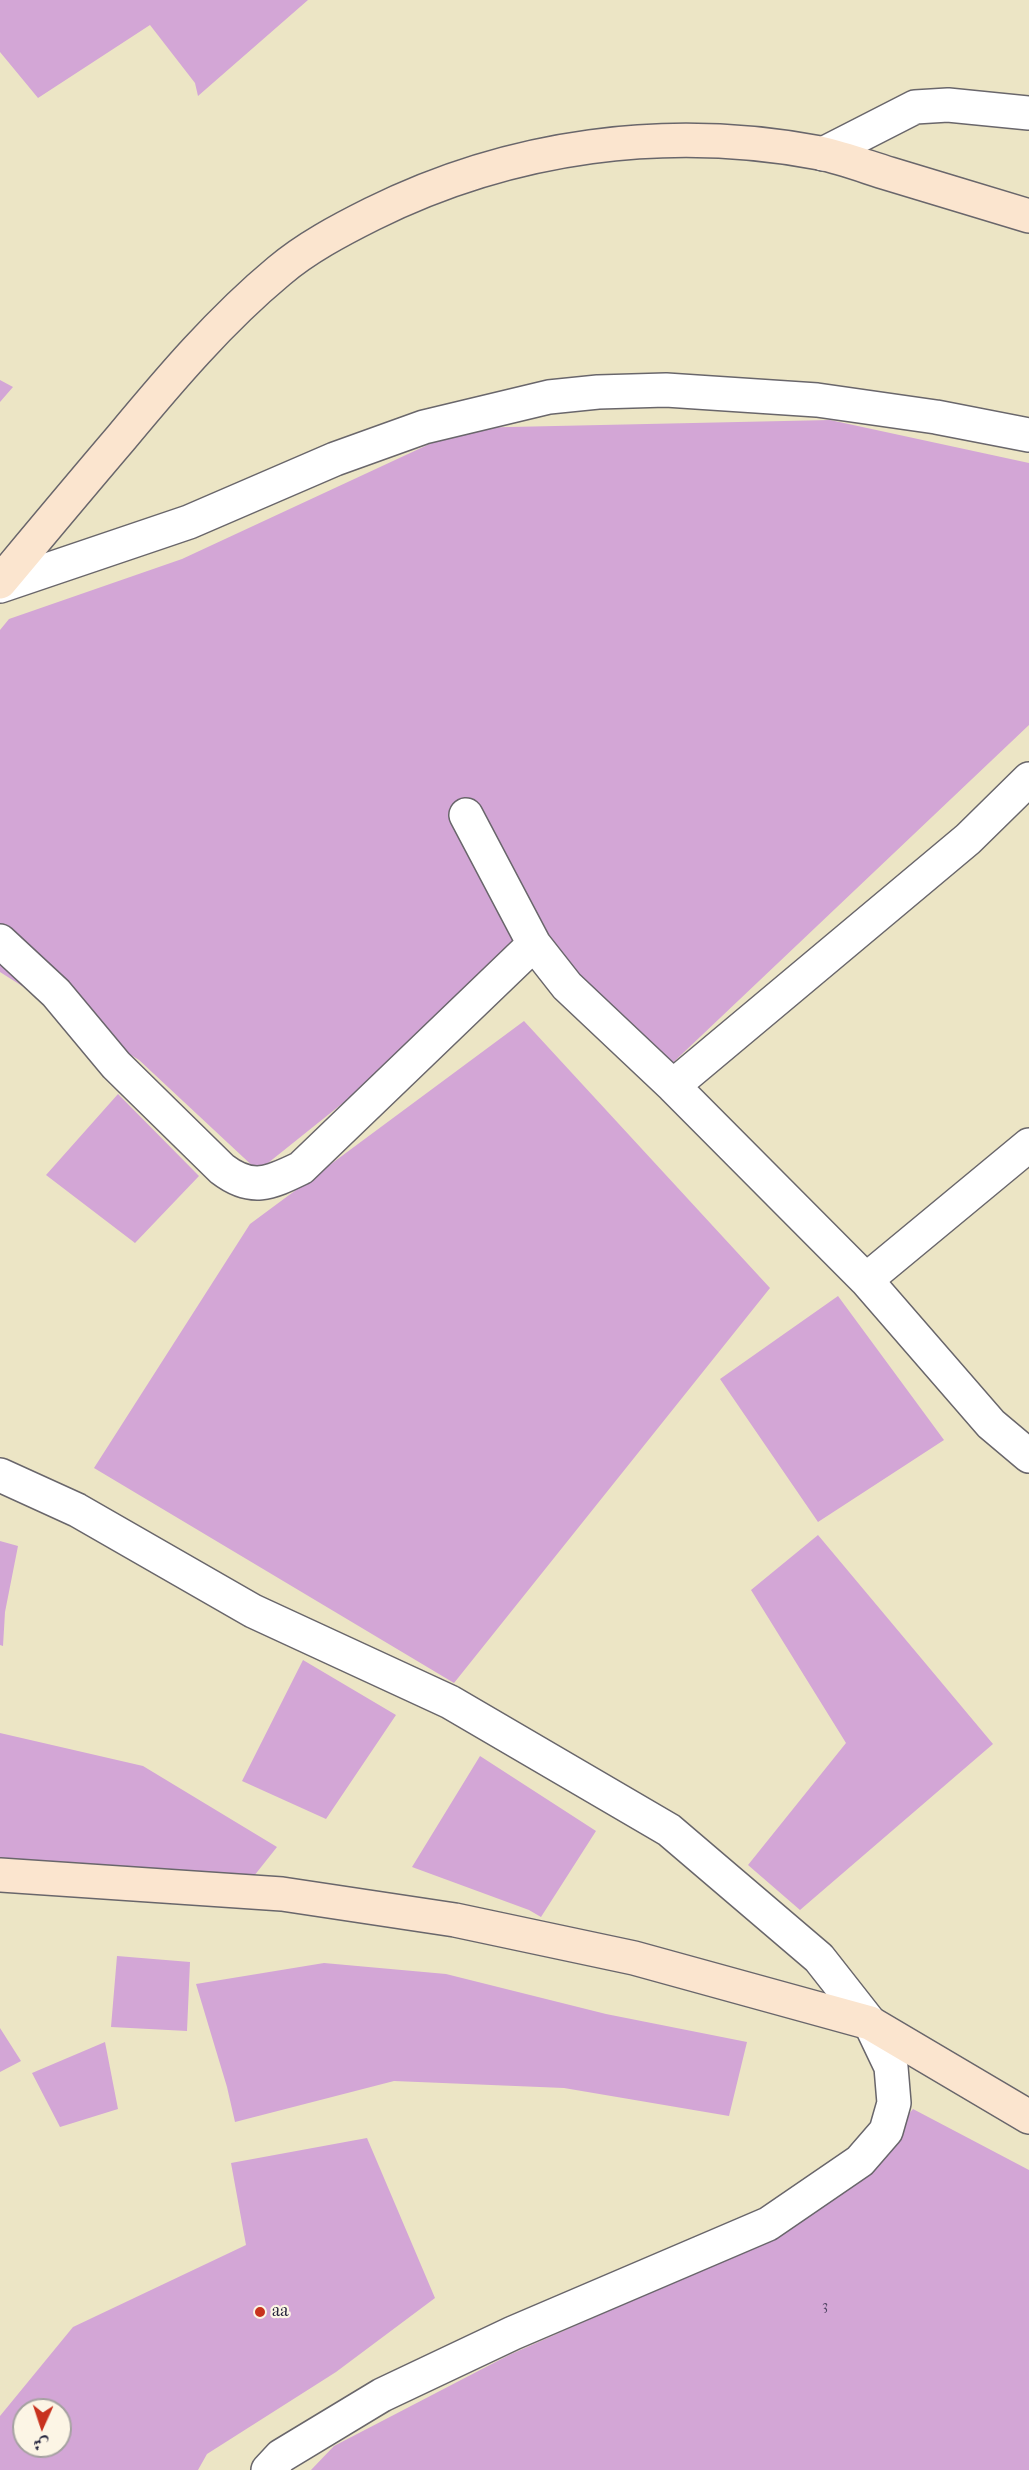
<!DOCTYPE html>
<meta charset="utf-8">
<style>
body{margin:0}
#map{position:relative;width:1029px;height:2470px;overflow:hidden;background:#ece5c5;font-family:"IM FELL French Canon",Amiri,serif}
canvas{display:block}
.north{position:absolute;left:12px;top:2398px;width:60px;height:60px;box-sizing:border-box;background:#fcf5e5;border:2px solid #a5a1a1;border-radius:50%;rotate:183deg;font-size:16px;font-weight:700;line-height:24px;text-align:center;color:#22223b}
.north::after{content:'';display:block;margin:auto;width:21px;height:27px;background:#c8321e;clip-path:polygon(50% 0,100% 100%,50% 72%,0 100%)}
</style>
<div id="map">
<canvas width="1029" height="2470"></canvas>
<div class="north">ش</div>
</div>
<script>
const c = document.querySelector('canvas').getContext('2d');
c.lineJoin = 'round';
function fill(path, color) { c.fillStyle = color; c.fill(path, 'evenodd'); }
function strokePath(path, color, width, dash) { c.strokeStyle = color; c.lineWidth = width; c.lineCap = dash ? 'butt' : 'round'; c.setLineDash(dash || []); c.stroke(path); }
function drawText(font, color, halo, rows, align = 'center') {
  c.font = font + ' "IM FELL French Canon",serif'; c.lineWidth = 4.5; c.setLineDash([]); c.textBaseline = 'middle'; c.strokeStyle = halo; c.fillStyle = color; for (const [text, x, y, turn = 0] of rows) {
    c.save(); c.translate(x, y); c.rotate((+turn || 0) * Math.PI / 180); c.textAlign = isNaN(turn) ? turn : align; if (halo) c.strokeText(text, 0, 0); c.fillText(text, 0, 0); c.restore();
  }
}
const building = new Path2D(`
 M0,0H308L198,96L195,83L150,25L38,98L0,52Z
 M0,380L13,387L0,402Z
 M830,420L1029,463V725L662,1073L546,948L519,962L258,1171L139,1060L0,972V630L9,619L182,559L464,428Z
 M524,1021L770,1288L454,1683L94,1468L250,1224Z
 M118,1094L199,1176L135,1243L46,1175Z
 M838,1296L944,1440L818,1522L720,1379Z
 M818,1535L993,1744L800,1910L748,1865L846,1743L751,1590Z
 M0,1541L18,1546L5,1612L3,1646L0,1645Z
 M303,1660L396,1715L326,1819L242,1781Z
 M0,1733L143,1766L277,1847L246,1886L0,1868Z
 M480,1756L596,1831L541,1917L529,1910L412,1867Z
 M117,1956L190,1962L187,2031L111,2027Z
 M324,1963L446,1974L606,2014L747,2042L729,2116L564,2088L394,2081L235,2122L227,2087L196,1984Z
 M0,2028L21,2061L0,2072Z
 M105,2042L118,2109L60,2127L32,2073Z
 M913,2109L1029,2170V2470H311L334,2446L509,2355L731,2257L839,2197Z
 M367,2138L435,2298L336,2372L207,2454L198,2470H0V2416L73,2327L246,2245L231,2163ZM24,2410H60V2446H24Z`);
const street = new Path2D(`
 M823,154L915,107L948,105L1029,113
 M0,586L189,522L335,459L424,427L549,397L598,392L666,390L817,400L936,417L1029,435
 M466,815L534,944L567,986L673,1086L866,1280L991,1424L1029,1456
 M0,941L56,993L116,1065L222,1169C252,1192 270,1183 301,1168L534,944
 M673,1086L968,839L1029,779
 M866,1280L1029,1145
 M0,1475L77,1510L253,1611L450,1702L669,1830L819,1958L870,2023L891,2067L894,2103L886,2131L860,2161L768,2224L513,2333L382,2395L281,2456L268,2470`);
const secondary = new Path2D(`
 M0,582C40,534 80,486 121,438C170,379 220,320 279,271C306,248 340,230 372,214C511,145 667,124 820,153C843,158 867,167 890,174C936,188 983,202 1029,216
 M0,1875L282,1894L455,1920L634,1958L870,2023L1029,2117`);
const markers = [
 [260,2312,6,"#c8321e"]
];
const numberNames = [
 ["3",825,2306]
];
const poiNames = [
 ["aa",272,2312]
];
fill(building, '#d3a6d6');
strokePath(street, '#69666b', 36);
strokePath(secondary, '#69666b', 36);
strokePath(street, '#fff', 33);
strokePath(secondary, '#fbe5cf', 33);
for (const [x, y, r, color] of markers) { const dot = new Path2D(); dot.arc(x, y, r, 0, 2 * Math.PI); c.fillStyle = color; c.fill(dot); strokePath(dot, '#fcf5e5', 2); }
drawText('15px', '#4e4362', null, numberNames);
drawText('18px', '#22223b', '#fcf5e5', poiNames, 'left');
</script>
